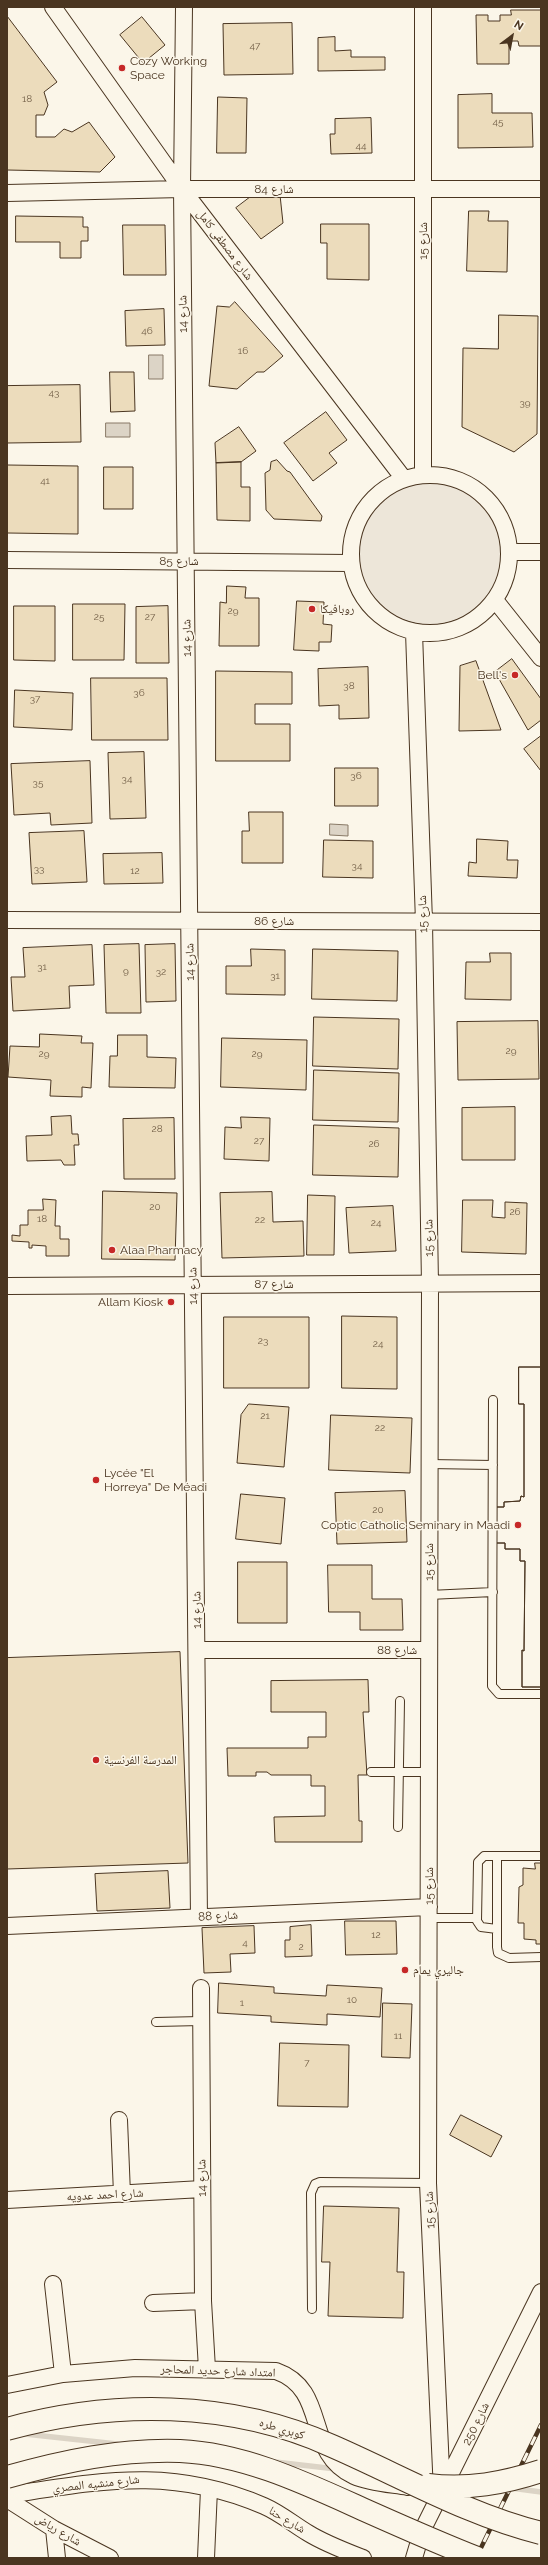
<!DOCTYPE html>
<meta charset="utf-8">
<style>
body{margin:0}
#map{position:relative;width:548px;height:2565px;overflow:hidden;background:#fbf6e9;font-family:Raleway,sans-serif}
canvas{display:block}
.frame{position:absolute;inset:0;border:8px solid #4a3520;pointer-events:none}
.north{position:absolute;left:492px;top:16px;width:40px;height:40px;-webkit-text-stroke:3px #fbf6e9;paint-order:stroke;rotate:32deg;font-size:11px;font-weight:700;line-height:16px;text-align:center;color:#4a3520}
.north::after{content:'';display:block;margin:auto;width:14px;height:18px;background:#4a3520;clip-path:polygon(50% 0,100% 100%,50% 72%,0 100%)}
</style>
<div id="map">
<canvas width="548" height="2565"></canvas>
<div class="frame"></div>
<div class="north">N</div>
</div>
<script>
const c = document.querySelector('canvas').getContext('2d');
c.lineJoin = 'round';
function fill(path, color) { c.fillStyle = color; c.fill(path, 'evenodd'); }
function strokePath(path, color, width, dash) { c.strokeStyle = color; c.lineWidth = width; c.lineCap = dash ? 'butt' : 'round'; c.setLineDash(dash || []); c.stroke(path); }
function drawText(font, color, halo, rows, align = 'center') {
  c.font = font + ' Raleway,"Noto Naskh Arabic",sans-serif'; c.lineWidth = 3; c.setLineDash([]); c.textBaseline = 'middle'; c.strokeStyle = halo; c.fillStyle = color; for (const [text, x, y, turn = 0] of rows) {
    c.save(); c.translate(x, y); c.rotate((+turn || 0) * Math.PI / 180); c.textAlign = isNaN(turn) ? turn : align; if (halo) c.strokeText(text, 0, 0); c.fillText(text, 0, 0); c.restore();
  }
}
const green = new Path2D(`
 M357 552a73 73 0 1 1 146 0a73 73 0 1 1-146 0Z`);
const water = new Path2D(`
 M149,355H163V379H149Z
 M106,423H130V437H106Z
 M330,824L348,825V836L330,835Z`);
const stream = new Path2D(`
 M25,2434L117,2444
 M275,2462L336,2469
 M511,2488L541,2492`);
const building = new Path2D(`
 M511,10H541V46H519L518,41H509V64H477L476,15H488V21H500V15H511Z
 M7,16L57,82L44,92L48,105L44,115H36V137H55L64,129L72,132L89,122L115,157L100,172L7,170Z
 M142,17L165,45L143,63L120,35Z
 M292,23L293,74L224,75L223,24Z
 M335,37V51L351,50V57H385V70L318,71V38Z
 M492,94V113H532L533,147L458,148V95Z
 M218,97L247,98L246,153H217Z
 M371,118L372,153L331,154L330,134H335V119Z
 M257,192L280,195L283,223L261,239L236,208Z
 M469,211H489L488,221H508L507,272L467,271Z
 M16,216L83,217V227H88V241H81V258H60V242H16Z
 M321,224H369V280L327,279V243H321Z
 M123,225H165L166,275H124Z
 M235,302L283,356L264,372H257L237,389L209,386L217,306L229,307Z
 M164,309L165,345L126,346L125,311Z
 M499,315L538,316L537,434L514,452L462,427L463,348L498,349Z
 M110,372H134L135,411L111,412Z
 M80,385L81,442L7,443V386Z
 M326,412L347,440L329,453L337,463L313,481L284,443Z
 M239,427L256,451L241,462L216,463L215,443Z
 M277,460L287,471L290,472L322,516L321,521L274,519L266,510L265,473L270,470L271,462Z
 M241,462V487H250V521L217,520L216,463Z
 M7,465L78,466V534L7,533Z
 M104,467H133V509H104Z
 M227,586L246,587L245,598H259V646H219L220,602L226,603Z
 M297,601L324,602L323,624L332,625L331,642H319V651L294,650Z
 M73,604H125L124,660H73Z
 M14,606H55V661L14,660Z
 M168,606L169,663H136V607Z
 M512,659L541,699V720L528,730L495,672Z
 M476,661L501,730L459,731L460,666Z
 M368,667L369,718L339,719V705L319,706L318,669Z
 M216,671L292,672V704H255V724H290V761H216Z
 M91,678H167L168,740H92Z
 M15,690L73,693L72,730L14,727Z
 M541,736V771L524,749Z
 M144,752L146,818L110,819L108,753Z
 M90,761L92,823L51,825L50,813L14,815L11,764Z
 M335,768H378V806H335Z
 M249,812H283V863H242V831H249Z
 M84,831L87,882L32,884L29,833Z
 M477,839L508,841L507,860H518L517,878L468,876L469,862L476,863Z
 M324,840L373,841V878L323,877Z
 M162,853L163,883L104,884L103,854Z
 M139,944L141,1013H106L104,945Z
 M175,944L176,1001L146,1002L145,945Z
 M92,945L94,985L69,986L70,1008L13,1011L11,977H25L23,948Z
 M251,949L285,950V995L226,994V966H251Z
 M313,949L398,951L397,1001L312,999Z
 M490,953H511V1000L465,999L466,962H490Z
 M314,1017L399,1019L398,1069L313,1066Z
 M538,1021L539,1079L458,1080L457,1022Z
 M40,1034L82,1036L81,1043H93L91,1088L82,1087V1097L50,1096L51,1080L8,1077L10,1046L39,1047Z
 M118,1035H147V1057L176,1058L175,1088L109,1087L110,1056H117Z
 M222,1038L307,1040L306,1090L221,1087Z
 M314,1070L399,1073L398,1122L313,1120Z
 M515,1107V1160H462V1108Z
 M71,1116L72,1134H78L79,1145H74L75,1165H64L61,1160L27,1161L26,1136L52,1135L51,1117Z
 M241,1117L270,1118L269,1161L224,1159L225,1127L241,1128Z
 M174,1118L175,1179H124L123,1119Z
 M314,1125L399,1128L398,1177L313,1175Z
 M103,1191L177,1193L175,1260L102,1259Z
 M272,1192L273,1222L303,1221L304,1256L222,1258L220,1193Z
 M308,1195L335,1196L334,1255H307Z
 M43,1199L56,1200L55,1226H60V1239H69V1256H46V1246L32,1245V1248H29V1242L12,1241V1235L20,1236V1225H28V1210H43Z
 M463,1200H493L492,1217L505,1218V1202L527,1203L526,1254L462,1252Z
 M393,1206L396,1251L349,1253L346,1208Z
 M342,1316L397,1317V1389L342,1388Z
 M224,1317H309V1388H224Z
 M519,1367H541V1687H522V1650L524,1651L525,1561H520V1549H505V1543H494V1507H504V1502L520,1501L521,1496L524,1497V1404H519Z
 M519,1367H541V1687H522V1650L524,1651L525,1561H520V1549H505V1543H494V1507H504V1502L520,1501L521,1496L524,1497V1404H519Z
 M249,1404L289,1407L284,1467L237,1463L241,1415Z
 M331,1415L412,1418L410,1473L329,1470Z
 M405,1491L407,1542L337,1544L335,1493Z
 M241,1494L285,1498L281,1544L236,1539Z
 M238,1562H287V1623H238Z
 M328,1565H372V1599H402L403,1630H360V1612H329Z
 M180,1652L188,1863L7,1869V1658Z
 M368,1680L369,1712H363L367,1775H358L359,1821H362V1842H275L274,1817L325,1816V1786H311V1775H271L267,1772H256V1776H228L227,1748H308V1737H326V1712H271V1681Z
 M535,1863H541V1944H536V1940L524,1939V1923H518L519,1887L523,1885V1868L535,1869Z
 M168,1871L170,1908L97,1911L95,1874Z
 M345,1921H396L397,1954L346,1955Z
 M311,1925L312,1956L285,1957V1940H290V1927Z
 M254,1926L255,1953L230,1954L231,1972L204,1973L202,1928Z
 M219,1983L274,1987V1993L326,1996L327,1985L382,1988L380,2017L327,2014V2025L271,2022V2016L218,2013Z
 M383,2003L412,2004L410,2058L382,2057Z
 M280,2043L349,2045L348,2107L278,2106Z
 M461,2115L502,2136L491,2157L450,2135Z
 M324,2206L399,2208L397,2272H404L403,2318L328,2316L330,2262H322Z`);
const service = new Path2D(`
 M493,1400L492,1686L499,1694H541
 M429,1464L493,1465
 M429,1595L493,1592
 M371,1772H429
 M398,1827L400,1701
 M497,1856V1947L498,1953L509,1958L541,1957
 M429,1918H477
 M497,1929L481,1927L477,1921L478,1862L484,1856H541
 M156,2022L201,2021
 M312,2309L311,2193L315,2184L320,2182L428,2183`);
const minor = new Path2D(`
 M53,7L182,189L404,479
 M184,7L182,189L199,1917
 M7,193L182,189H541
 M351 554a79 79 0 1 1 158 0a79 79 0 1 1-158 0Z
 M423,475V7
 M509,552H541
 M7,560L350,563
 M495,600L541,658
 M414,632L424,922L430,1284L428,2183L442,2492H438
 M7,920L541,922
 M7,1286L541,1283
 M198,1650H429
 M7,1926L429,1907
 M201,1988L203,2301L207,2369
 M119,2120L122,2194
 M7,2200L202,2189
 M53,2284L63,2374
 M153,2303L203,2301
 M7,2385L63,2374L135,2368L276,2371C330,2390 303,2453 354,2476C370,2483 390,2484 408,2487
 M7,2495C102,2481 171,2466 264,2506C280,2513 293,2524 308,2533C324,2543 345,2551 363,2558
 M7,2499L54,2529L110,2558
 M54,2529L57,2558
 M206,2558L209,2489
 M414,2558L422,2531L541,2292`);
const rail = new Path2D(`
 M476,2558L541,2425`);
const secondaryBridge = new Path2D(`
 M7,2429C112,2400 231,2400 332,2446C401,2476 468,2515 541,2533
 M7,2477C64,2461 120,2449 180,2451C246,2454 309,2485 369,2512C405,2528 441,2544 477,2558
 M428,2485C468,2490 504,2483 541,2471`);
const markers = [
 [122,68,4,"#c62828"],
 [312,609,4,"#c62828"],
 [515,675,4,"#c62828"],
 [112,1250,4,"#c62828"],
 [171,1302,4,"#c62828"],
 [96,1480,4,"#c62828"],
 [518,1525,4,"#c62828"],
 [96,1760,4,"#c62828"],
 [405,1970,4,"#c62828"]
];
const numberNames = [
 ["47",255,46],
 ["18",27,99],
 ["45",498,122],
 ["44",361,146],
 ["46",147,331],
 ["16",243,351],
 ["43",54,393],
 ["39",525,403],
 ["41",45,481],
 ["29",233,611],
 ["25",99,617],
 ["27",150,617],
 ["38",349,686],
 ["36",139,693],
 ["37",35,699],
 ["36",356,776],
 ["34",127,779],
 ["35",38,783],
 ["34",357,866],
 ["33",39,869],
 ["12",135,871],
 ["31",42,967],
 ["9",126,971],
 ["32",161,972],
 ["31",275,976],
 ["29",511,1051],
 ["29",44,1054],
 ["29",257,1054],
 ["28",157,1129],
 ["27",259,1141],
 ["26",374,1144],
 ["20",155,1207],
 ["26",515,1212],
 ["18",42,1219],
 ["22",260,1220],
 ["24",376,1223],
 ["23",263,1341],
 ["24",378,1344],
 ["21",265,1416],
 ["22",380,1428],
 ["20",378,1510],
 ["12",376,1935],
 ["4",245,1943],
 ["2",301,1947],
 ["10",352,2000],
 ["1",242,2003],
 ["11",398,2036],
 ["7",307,2063]
];
const poiNames = [
 ["Cozy Working",130,61],
 ["Space",130,75],
 ["روبافيكا",320,609],
 ["Bell's",507,675,"right"],
 ["Alaa Pharmacy",120,1250],
 ["Allam Kiosk",163,1302,"right"],
 ["Lycée \"El",104,1473],
 ["Horreya\" De Méadi",104,1487],
 ["Coptic Catholic Seminary in Maadi",510,1525,"right"],
 ["المدرسة الفرنسية",104,1760],
 ["جاليري يمام",413,1970]
];
const streetNames = [
 ["شارع 84",274,189],
 ["شارع 15",423,241,-90],
 ["شارع مصطفى كامل",225,245,53],
 ["شارع 14",183,314,-91],
 ["شارع 85",179,561],
 ["شارع 14",187,638,-91],
 ["شارع 15",423,914,-92],
 ["شارع 86",274,921],
 ["شارع 14",190,962,-91],
 ["شارع 15",429,1238,-91],
 ["شارع 87",274,1284],
 ["شارع 14",193,1286,-91],
 ["شارع 15",429,1562,-90],
 ["شارع 14",197,1610,-91],
 ["شارع 88",397,1650],
 ["شارع 15",429,1886,-90],
 ["شارع 88",218,1916,-3],
 ["شارع 14",202,2178,-91],
 ["شارع احمد عدويه",105,2195,-3],
 ["شارع 15",430,2210,-93],
 ["امتداد شارع حديد المحاجر",218,2371,2],
 ["شارع 250",476,2424,-64],
 ["كوبري طره",282,2429,17],
 ["شارع منشيه المصري",96,2484,-6],
 ["شارع حنا",287,2520,31],
 ["شارع رياض",58,2530,30]
];
fill(green, '#ede6d9');
strokePath(green, '#887966', 1);
fill(water, '#dcd4c6');
strokePath(water, '#887966', 1);
strokePath(stream, '#dcd4c6', 5.5);
fill(building, '#ecdcbc');
strokePath(building, '#4a3520', 1);
strokePath(service, '#4a3520', 10);
strokePath(minor, '#4a3520', 18);
strokePath(service, '#fbf6e9', 8);
strokePath(minor, '#fbf6e9', 16);
strokePath(rail, '#4a3520', 4.5);
strokePath(rail, '#fbf6e9', 3, [9]);
strokePath(secondaryBridge, '#4a3520', 24, []);
strokePath(secondaryBridge, '#fbf6e9', 22);
for (const [x, y, r, color] of markers) { const dot = new Path2D(); dot.arc(x, y, r, 0, 2 * Math.PI); c.fillStyle = color; c.fill(dot); strokePath(dot, '#fbf6e9', 1.5); }
drawText('10px', '#725f47', null, numberNames);
drawText('12px', '#4a3520', '#fbf6e9', poiNames, 'left');
drawText('12px', '#4a3520', '#fbf6e9', streetNames);
</script>
